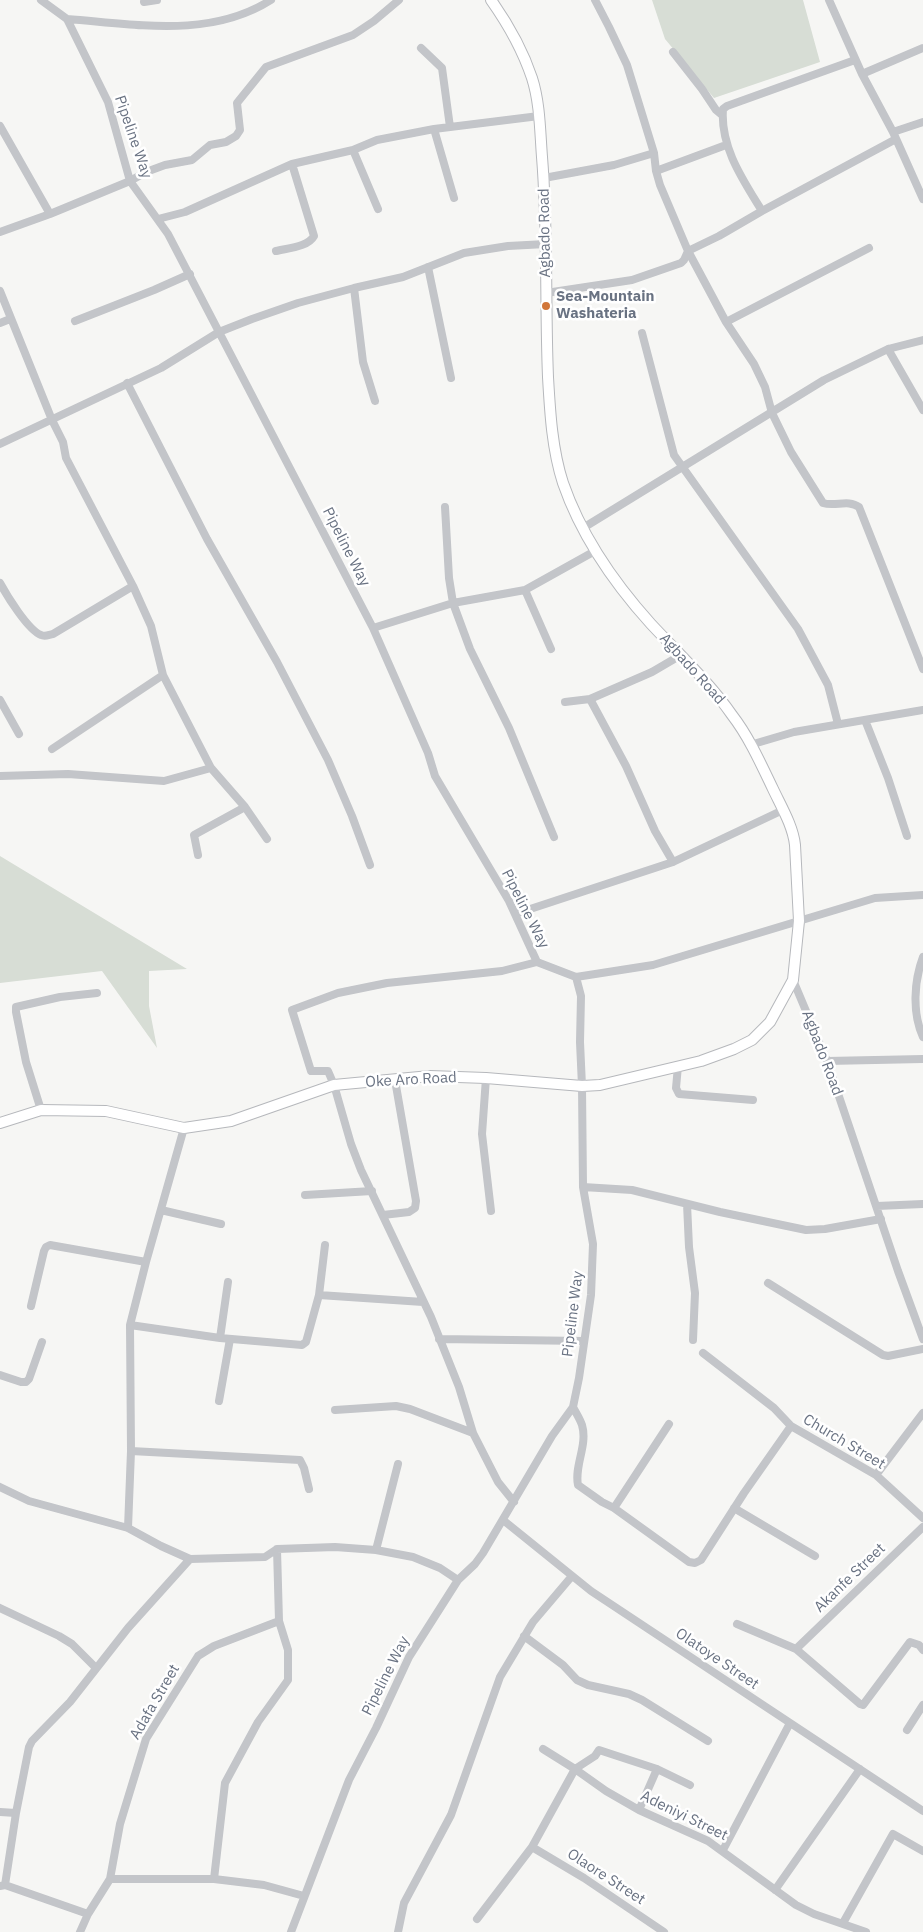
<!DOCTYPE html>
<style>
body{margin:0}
canvas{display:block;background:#f6f6f4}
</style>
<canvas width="923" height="1932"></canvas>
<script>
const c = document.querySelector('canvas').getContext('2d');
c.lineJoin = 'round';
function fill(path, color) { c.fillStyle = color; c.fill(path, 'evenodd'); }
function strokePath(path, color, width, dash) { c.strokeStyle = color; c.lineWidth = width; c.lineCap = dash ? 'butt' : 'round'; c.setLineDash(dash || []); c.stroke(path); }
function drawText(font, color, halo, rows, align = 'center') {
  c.font = font + ' "IBM Plex Sans",sans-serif'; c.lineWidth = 5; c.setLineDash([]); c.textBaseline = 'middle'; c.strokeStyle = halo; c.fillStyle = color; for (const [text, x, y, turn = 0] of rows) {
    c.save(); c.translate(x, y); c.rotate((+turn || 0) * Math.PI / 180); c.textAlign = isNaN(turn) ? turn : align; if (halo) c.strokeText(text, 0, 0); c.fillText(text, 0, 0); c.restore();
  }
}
const green = new Path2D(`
 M652,0H803L820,62L714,98L665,39Z
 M0,856L187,969L149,971V1006L157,1048L102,971L0,983Z`);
const minor = new Path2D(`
 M41,0L67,19L108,102L130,181L168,234L373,628L428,753L435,776L509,901L537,962L576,977L581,996L580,1042L582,1086L583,1187L593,1244L591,1295L579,1378L573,1407L552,1436L483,1553L475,1564L458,1580L409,1657L376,1728L349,1780L291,1932
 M595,0L609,27L627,65L654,153L656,171L660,185L688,251L726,322L754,364L765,387L772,413L791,452L823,503C835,507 848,499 859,507L923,669
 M829,0L862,74L893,132
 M144,2L157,0
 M67,19C135,24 210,39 271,0
 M421,48L442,68L450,127
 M673,52L702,89L716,110L722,115
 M862,74L923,48
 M923,122L893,132L923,199
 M0,126L50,214
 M434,129L454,198
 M353,150L378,209
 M656,171L726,145
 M544,178L614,165L654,153
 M762,211C743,180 720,147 723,109L727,106L855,60
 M158,219L185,212L292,164L353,150L377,140L434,129L539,116
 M0,232L50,214L130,181L146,172L165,165L192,160L210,145L226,142L236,136L240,130L237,103L266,67L353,35L374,21L399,0
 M276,251C288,248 308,247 314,236L292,164
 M428,267L451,378
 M354,288L363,362L375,401
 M0,291L52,420L63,442L66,458L133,586L151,626L163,675L211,768L245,807L267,839
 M546,293L632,280L681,263L684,260L688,251L719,236L762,211L896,139
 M75,321L154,290L190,274
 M726,322L869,248
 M0,323L10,319
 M642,333L674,455L798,629L828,685L838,724
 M888,349L923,410
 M127,383L207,539L277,662L328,760L352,816L370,865
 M0,444L161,368L219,332L252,319L298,303L354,288L403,277L464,253L508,246L546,244
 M445,507L449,578L453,603L470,649L509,728L554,837
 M583,528L824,380L888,349L923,340
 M0,583C7,596 28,630 41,635C45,637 48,635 53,634L133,586
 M525,590L551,649
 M373,628L453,603L525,590L595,551
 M590,699L626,766L655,831L673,862
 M0,700L19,734
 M565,702L590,699L652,672L681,655
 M865,720L888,778L907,836
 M750,745L794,732L923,710
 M52,749L163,675
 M0,776L68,774L164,781L211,768
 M198,855L194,835L245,807
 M515,914L673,862L783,810
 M923,957C914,981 912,1013 923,1037
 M576,977L653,965L875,898L923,895
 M793,980L827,1061L898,1271L923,1339
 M827,1061L923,1059
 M678,1066L676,1088L679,1094L753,1100
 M486,1078L482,1134L491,1211
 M41,1110L26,1062L16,1012V1007L60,997L97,993
 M583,1187L632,1190L720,1212L806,1230L825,1229L881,1219
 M305,1195L372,1191
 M687,1204L689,1247L695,1293L693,1340
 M877,1206L923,1204
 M161,1210L221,1224
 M383,1215L409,1212L415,1208L416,1201L395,1080
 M768,1283L883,1355L888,1356L923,1349
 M319,1295L423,1302
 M31,1306L44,1251L46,1247L50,1245L146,1262
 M130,1325L220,1338L302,1345L306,1342L319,1295L325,1245
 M220,1338L228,1282
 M439,1339L584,1341
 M703,1353L774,1408L791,1426L876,1475L923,1518
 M0,1375L21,1382H26L29,1379L42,1342
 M219,1401L230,1339
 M573,1407C576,1413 580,1419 582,1425C588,1445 574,1466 578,1485L602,1502L614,1508L689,1562L695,1563L701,1560L744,1493L791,1426
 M335,1410L396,1406L410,1409L473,1433
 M131,1451L300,1460L304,1468L309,1489
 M876,1475L923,1413
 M0,1487L29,1501L128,1528L161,1546L190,1559L265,1557L277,1549L335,1547L376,1550L413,1557L440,1568L458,1580
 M514,1502L498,1482L473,1433L459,1387L431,1317L361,1170L351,1144L334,1085L328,1071H311L292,1010L338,993L387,983L502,971L537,962
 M614,1508L669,1424
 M734,1508L815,1556
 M503,1520L591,1591L923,1811
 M128,1528L131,1451L130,1325L146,1262L184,1128
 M376,1550L398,1464
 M0,1608L59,1636L72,1644L96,1668
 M737,1624L796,1649L860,1704L863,1705L910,1642L919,1645L923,1650
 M524,1636L563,1665L577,1680L588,1685L629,1694L642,1700L708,1741
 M796,1649L923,1527
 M907,1730L923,1705
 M543,1749L575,1769L606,1791L639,1810L708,1841L796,1905L814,1914L866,1932
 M639,1810L657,1769
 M0,1812L16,1813
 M532,1847L584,1878L664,1932
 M723,1850L790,1723
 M110,1879H214L264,1885L304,1896
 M214,1879L225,1783L258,1722L288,1680V1650L279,1621L277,1549
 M5,1885L16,1813L29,1747L32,1741L70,1702L128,1628L190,1559
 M0,1886L5,1885L88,1914
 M775,1890L860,1769
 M477,1919L532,1847L575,1769L595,1756L599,1750L657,1769L690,1785
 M843,1923L893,1834L923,1851
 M80,1932L88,1914L110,1879L120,1824L146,1739L198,1656L214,1646L279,1621
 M398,1932L404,1903L451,1815L500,1677L533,1622L572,1576`);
const major = new Path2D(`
 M0,1123L41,1110L106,1111L184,1128L231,1121L334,1085L430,1076L486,1078L582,1086L600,1085L701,1061L734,1049L752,1040L770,1022L793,980L799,921L795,845C793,826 781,806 773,789C761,764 749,737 732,715C709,682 679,654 651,624C614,583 581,535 563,483C552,449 550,412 548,377C545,303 548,230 542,157C540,131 540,103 532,78C523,51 508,24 491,0`);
const markers = [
 [546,306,5,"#d17639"]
];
const streetNames = [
 ["Pipeline Way",133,137,71],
 ["Agbado Road",545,233,-91],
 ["Pipeline Way",346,547,63],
 ["Agbado Road",692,669,48],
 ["Pipeline Way",525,909,63],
 ["Agbado Road",822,1053,69],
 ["Oke Aro Road",411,1080,-3],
 ["Pipeline Way",573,1314,-83],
 ["Church Street",844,1442,31],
 ["Akanfe Street",850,1578,-44],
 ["Olatoye Street",717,1659,34],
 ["Pipeline Way",386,1676,-63],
 ["Adafa Street",155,1702,-60],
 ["Adeniyi Street",684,1816,26],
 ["Olaore Street",606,1877,33]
];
const poiNames = [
 ["Sea-Mountain",556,297],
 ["Washateria",556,314]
];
fill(green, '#d7ddd5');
strokePath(major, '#b6b8bc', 12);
strokePath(minor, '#c3c5c9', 8);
strokePath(major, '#fff', 10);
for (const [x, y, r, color] of markers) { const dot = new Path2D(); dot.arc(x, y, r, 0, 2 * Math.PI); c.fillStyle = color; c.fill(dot); strokePath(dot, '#fff', 2); }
drawText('15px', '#697282', '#fff', streetNames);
drawText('bold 15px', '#697282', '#fff', poiNames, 'left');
</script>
